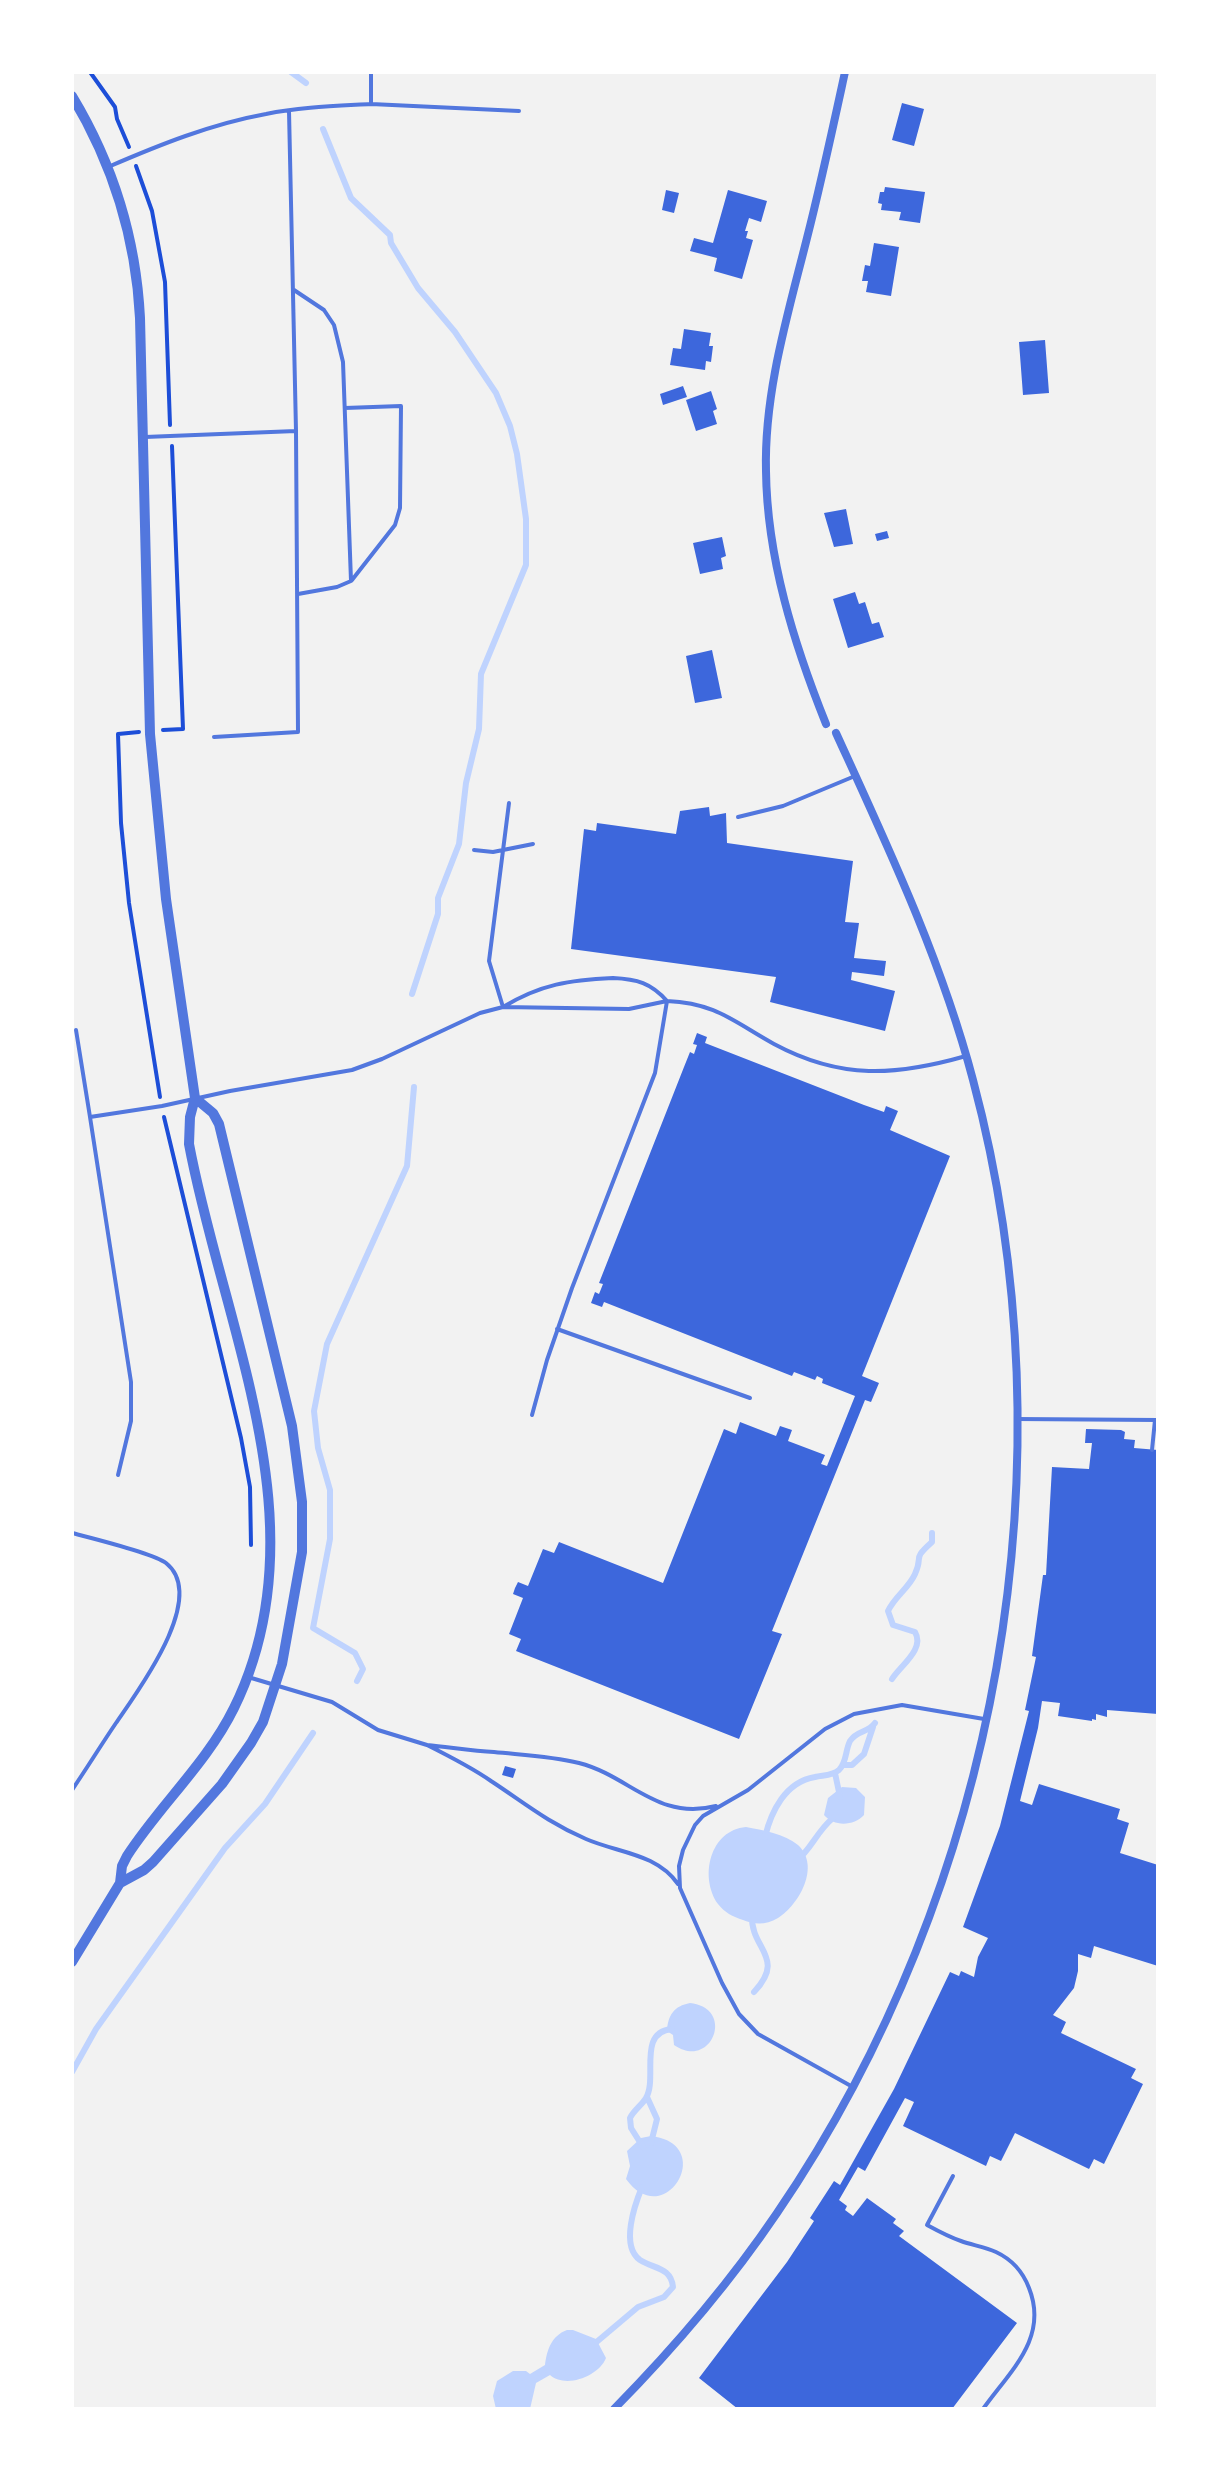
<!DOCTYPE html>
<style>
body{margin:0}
#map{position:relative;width:1230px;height:2481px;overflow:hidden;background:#f2f2f2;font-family:"Varela Round",sans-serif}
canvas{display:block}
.frame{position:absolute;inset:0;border:74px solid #fff;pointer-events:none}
</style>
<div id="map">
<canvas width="1230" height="2481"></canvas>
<div class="frame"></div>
</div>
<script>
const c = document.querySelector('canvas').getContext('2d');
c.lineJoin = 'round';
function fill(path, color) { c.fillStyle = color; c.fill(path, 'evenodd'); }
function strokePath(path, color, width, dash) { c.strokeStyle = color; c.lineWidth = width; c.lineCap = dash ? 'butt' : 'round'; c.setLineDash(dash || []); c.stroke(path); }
const water = new Path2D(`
 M842,1787L856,1788L865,1797L864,1815C854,1826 834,1827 824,1815L828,1798Z
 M746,1827C762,1830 785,1834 798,1845C821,1866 799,1905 778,1918C766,1925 755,1925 743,1920C733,1917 724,1912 718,1904C699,1877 710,1830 746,1827Z
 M690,2003C736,2008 712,2071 674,2045L673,2035L667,2031C668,2015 674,2006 690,2003Z
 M651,2136C718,2144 665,2233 626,2179L630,2166L627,2151L641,2138Z
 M567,2330H573L596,2339L606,2358C599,2376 566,2389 550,2375L536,2383L530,2409H496L493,2396L497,2381L513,2371H526L530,2374L545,2365C547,2350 551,2336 567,2330Z`);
const stream = new Path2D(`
 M291,72L306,83
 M323,129L351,198L390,235L391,243L418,288L455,332L496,393L510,426L517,454L526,519V565L481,674L479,729L466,783L459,844L438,898V914L412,994
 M892,1679C901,1665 925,1649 915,1632L893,1625L888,1611C895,1596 909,1588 915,1574C924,1554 911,1561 932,1542V1533
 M357,1681L363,1669L355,1653L313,1628L330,1539V1490L318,1448L314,1411L327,1344L407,1166L414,1087
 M843,1765H852L864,1754L873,1727
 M835,1773L840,1797
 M765,1837C771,1812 785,1782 815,1777C823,1775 832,1776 839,1770C847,1762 845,1751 850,1741C857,1730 868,1733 875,1723
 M797,1860C810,1851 817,1831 833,1818
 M752,1915C750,1949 787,1957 754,1992
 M72,2072L96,2029L225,1848L265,1804L313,1733
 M647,2097L657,2119L651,2143
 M643,2147L631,2128L630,2118C634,2110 642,2105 646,2098C658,2078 637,2032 672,2029
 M593,2345L638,2307L664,2297L673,2287C671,2267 654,2269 640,2260C620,2246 635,2204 642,2187`);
const building = new Path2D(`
 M902,103L924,109L914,146L892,140Z
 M885,187L925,192L920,223L899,220L901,212L881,210L882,204L878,203L880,192H884Z
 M666,190L679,193L674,213L662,210Z
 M728,190L767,201L761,222L749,218L745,231H748L746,238L753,240L742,279L714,271L717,258L690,251L694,238L713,243Z
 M874,243L899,247L891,296L866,292L868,281H862L865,265L870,266Z
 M684,329L711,333L709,346H713L711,362L706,361L705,370L670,365L673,348L681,349Z
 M1045,340L1049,393L1023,395L1019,342Z
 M683,386L687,397L663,405L660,394Z
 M711,391L717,409L713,411L717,424L696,431L686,400Z
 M846,509L853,544L834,547L824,513Z
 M887,531L889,538L877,541L875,534Z
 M722,537L726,556L721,558L723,569L700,574L693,543Z
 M855,592L859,604L865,602L872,624L879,622L884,637L848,648L833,599Z
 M712,650L722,698L695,703L686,656Z
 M709,807L710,816L726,813L727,843L853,861L845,922L859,923L854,958L886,961L884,976L852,972L851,980L895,991L885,1031L770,1002L776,977L571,949L584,829L596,831L597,823L676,834L680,811Z
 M697,1033L707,1037L705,1043L864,1105L884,1112L886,1106L898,1111L890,1130L950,1156L862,1376L879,1383L871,1402L865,1400L772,1631L782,1634L739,1739L516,1651L521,1639L509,1634L523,1598L513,1594L515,1588L518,1582L528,1586L543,1549L554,1553L559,1542L663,1583L724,1429L736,1434L740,1422L776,1436L780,1426L792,1430L788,1441L825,1455L821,1464L827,1466L855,1396L822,1383L823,1379L817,1376L815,1380L794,1372L792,1376L604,1302L602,1307L591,1303L595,1292L599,1294L603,1284L599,1283L684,1067L690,1052L694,1054L697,1045L693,1044Z
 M1086,1429L1121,1430L1125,1432L1124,1439L1135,1440L1134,1448L1158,1450V1714L1107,1710V1717L1096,1714V1720L1092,1719V1721L1058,1716L1060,1703L1042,1701L1038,1728L1020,1801L1032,1805L1039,1784L1120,1809L1117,1819L1129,1823L1120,1853L1158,1865V1966L1094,1946L1091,1958L1078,1954V1971L1074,1988L1053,2015L1066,2022L1061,2033L1136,2069L1131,2078L1143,2084L1104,2164L1094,2159L1089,2169L1015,2133L1001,2161L990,2156L986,2166L903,2126L914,2102L905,2098L865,2171L858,2167L839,2200L847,2206L845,2210L853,2216L867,2198L896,2219L893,2223L904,2231L899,2236L1017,2323L952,2409H738L699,2378L787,2262L814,2221L810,2218L834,2181L840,2185L894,2089L950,1972L959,1976L961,1971L974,1977L978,1957L988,1938L963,1927L1000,1826L1029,1711L1025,1710L1036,1657L1032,1656L1043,1575H1046L1052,1467L1089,1469L1092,1443H1085Z
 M505,1766L516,1769L513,1778L502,1775Z`);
const path = new Path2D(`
 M90,72L115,107L117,119L129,147
 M136,166L152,211L165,282L170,425
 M163,730L183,729L172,446
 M139,732L118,734L121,823L129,903L160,1097
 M164,1117L241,1438L250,1487L251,1545`);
const service = new Path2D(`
 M371,72V104L519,111
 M108,167C159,145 211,124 266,114C300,107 336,106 371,104
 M294,290L324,310L334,325L343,362L351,581L337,587L298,594
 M345,408L401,406L400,508L395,525L352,580
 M145,437L296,431L289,111
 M214,737L298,732L296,431
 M738,817L783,806L855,776
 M474,850L493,852L533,844
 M613,978C637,979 651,983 667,1001L629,1009L503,1007C541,984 570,980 613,978Z
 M76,1030L90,1117
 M557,1329L750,1398
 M532,1415L547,1360L572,1288L655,1073L667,1001C716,1003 734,1022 774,1044C841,1080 896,1076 966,1056
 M1016,1419L1158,1420
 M1152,1450L1155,1420
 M118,1475L131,1421V1382L90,1117L162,1106L230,1091L352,1070L382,1059L480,1013L503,1007L489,961L509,803
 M72,1533C91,1538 153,1553 166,1563C209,1597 137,1692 116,1723C101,1745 87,1768 72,1790
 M248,1677L332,1702L378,1730L427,1745
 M678,1884C656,1853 618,1853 586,1839C547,1822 526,1804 491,1781C471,1767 449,1756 427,1745C449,1747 472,1751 494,1752C523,1755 551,1756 579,1763C630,1776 657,1821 716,1806
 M851,2086L758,2034L739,2014L722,1983L680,1888L679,1866L683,1850L695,1825L703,1816L748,1790L825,1729L854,1714L902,1705L984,1719
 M953,2176L927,2225C938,2231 949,2237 961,2241C972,2245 985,2247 996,2252C1013,2260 1023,2272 1029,2288C1049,2338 1010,2371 983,2409`);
const minor = new Path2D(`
 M826,724C794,644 767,558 766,471C764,392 788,314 807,238C821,183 833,127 845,72
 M614,2409C674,2348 729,2284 777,2213C999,1887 1075,1462 973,1080C941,959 888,847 836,733`);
const tertiary = new Path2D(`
 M72,96C113,164 136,239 140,318L150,734L166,899L195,1098L190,1117L189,1144C223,1327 324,1526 234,1708C207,1763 160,1805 127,1856L122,1866L120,1883L72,1962
 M120,1883L144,1870L153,1862L222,1784L251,1743L263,1722L282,1664L302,1552V1502L292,1426L219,1124L213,1113L195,1098`);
fill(water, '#bfd3fe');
strokePath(stream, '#bfd3fe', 6);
fill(building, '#3d67dc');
strokePath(path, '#1d4ed8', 4);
strokePath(service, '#5277de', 4);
strokePath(minor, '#5277de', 8);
strokePath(tertiary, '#5277de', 10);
</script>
